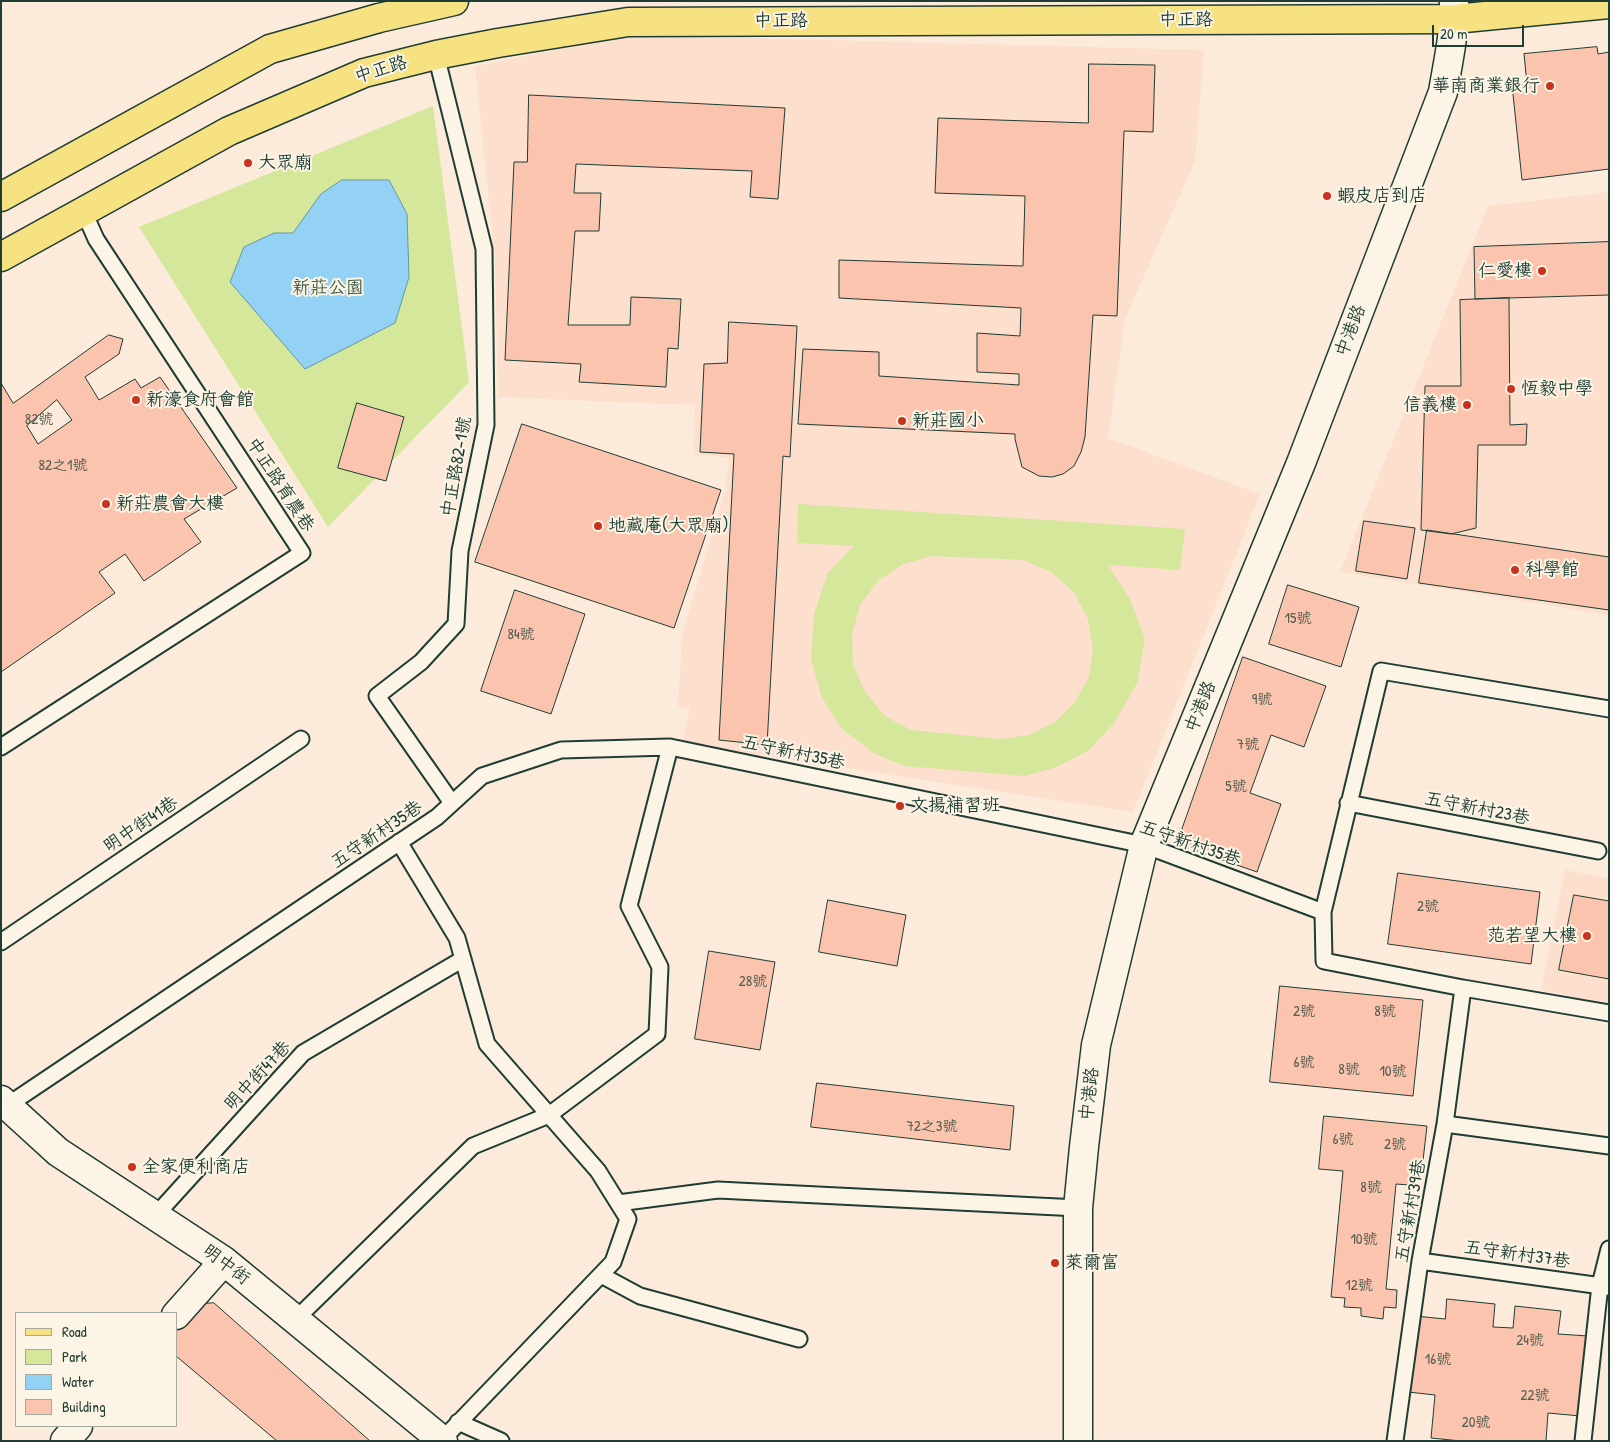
<!DOCTYPE html>
<meta charset="utf-8">
<style>
body{margin:0}
#map{position:relative;width:1610px;height:1442px;overflow:hidden;background:#fcebda;font-family:"Patrick Hand",sans-serif}
canvas{display:block}
.frame{position:absolute;inset:0;border:2px solid #1f3d34;pointer-events:none}
.legend{position:absolute;left:15px;top:1312px;width:162px;height:115px;box-sizing:border-box;background:#fcf5e5;border:1px solid #a4ab9e;margin:0;padding:6px 9px;list-style:none;font-size:15px;color:#1f3d34}
.legend li{display:flex;align-items:center;gap:10px;height:25px}
.legend b{width:25px;border:1px solid #a4ab9e}
.scale{position:absolute;left:1432px;top:25px;width:92px;height:22px;box-sizing:border-box;border:2px solid #1f3d34;border-top:0;padding-left:6px;font-size:15px;line-height:18px;white-space:nowrap;color:#1f3d34;-webkit-text-stroke:4px #fcf5e5;paint-order:stroke}
</style>
<div id="map">
<canvas width="1610" height="1442"></canvas>
<div class="frame"></div>
<ul class="legend">
<li><b style="height:6px;background:#f6e281"></b>Road</li>
<li><b style="height:14px;background:#d5e79b"></b>Park</li>
<li><b style="height:14px;background:#94d2f5"></b>Water</li>
<li><b style="height:14px;background:#fbc4ae"></b>Building</li>
</ul>
<div class="scale">20 m</div>
</div>
<script>
const c = document.querySelector('canvas').getContext('2d');
c.lineJoin = 'round';
function fill(path, color) { c.fillStyle = color; c.fill(path, 'evenodd'); }
function strokePath(path, color, width, dash) { c.strokeStyle = color; c.lineWidth = width; c.lineCap = dash ? 'butt' : 'round'; c.setLineDash(dash || []); c.stroke(path); }
function drawText(font, color, halo, rows, align = 'center') {
  c.font = font + ' "Patrick Hand","LXGW WenKai TC",sans-serif'; c.lineWidth = 4; c.setLineDash([]); c.textBaseline = 'middle'; c.strokeStyle = halo; c.fillStyle = color; for (const [text, x, y, turn = 0] of rows) {
    c.save(); c.translate(x, y); c.rotate((+turn || 0) * Math.PI / 180); c.textAlign = isNaN(turn) ? turn : align; if (halo) c.strokeText(text, 0, 0); c.fillText(text, 0, 0); c.restore();
  }
}
const built = new Path2D(`
 M631,35L1204,50L1195,161L1125,319L1108,438L1260,494L1133,812L682,743L690,709L678,706L682,636L725,490L729,458L694,454L695,405L498,397L495,259L475,66Z
 M1609,192V615L1340,572L1488,206Z
 M1565,870L1609,878V1004L1541,990Z`);
const green = new Path2D(`
 M433,106L469,382L328,527L139,227Z
 M798,504L1185,529L1180,570L1108,565L1130,599L1145,639L1137,683L1115,722L1089,750L1057,767L1025,776L905,766L875,754L842,729L822,698L811,659L814,614L828,573L854,546L797,543ZM932,556L1023,560L1051,572L1074,592L1088,619L1093,648L1089,677L1075,702L1055,722L1029,735L1000,739L911,730L885,716L865,692L853,665L852,635L860,605L878,581L903,564Z`);
const water = new Path2D(`
 M342,180H389L407,214L409,277L395,323L305,369L230,282L244,247L274,233H293L321,194Z`);
const building = new Path2D(`
 M1597,47L1598,54L1609,52V169L1522,180L1512,85L1527,84L1524,54Z
 M1089,64L1155,65L1153,132L1124,131L1117,316L1093,315L1085,437L1081,452L1074,466L1063,474L1052,477L1039,476L1022,467L1015,439V434L798,424L803,349L879,352V376L1019,385V374L977,372V333L1020,336L1021,308L839,298V260L1023,266L1025,196L935,193L938,118L1088,123Z
 M529,95L785,108L778,199L750,197L752,171L576,164L574,193H601L599,231H575L568,325H630L631,297L681,299L678,349L668,348L666,387L579,382L581,364L505,360L514,162H527Z
 M1609,242V295L1475,299L1474,247Z
 M1509,298L1510,425L1527,424L1526,445H1478L1476,528L1451,534L1421,530L1425,386H1461L1460,300Z
 M729,322L797,326L790,457L783,456L767,745L719,740L734,454L700,452L704,364L727,363Z
 M109,335L123,339L119,354L85,377L99,400L135,379L141,388L160,377L237,488L184,519L201,542L144,581L125,554L99,572L115,593L1,672V383L13,403ZM57,400L72,420L38,444L27,426Z
 M357,403L404,417L386,481L338,468Z
 M522,424L721,490L674,628L475,562Z
 M1364,521L1415,528L1407,579L1356,571Z
 M1427,530L1609,557V610L1419,583Z
 M1288,585L1359,607L1341,667L1269,644Z
 M515,590L585,614L551,714L481,691Z
 M1243,657L1326,686L1304,747L1271,735L1250,793L1281,804L1257,872L1177,844Z
 M1398,873L1540,892L1531,964L1388,944Z
 M1574,895L1609,901V979L1559,970Z
 M828,900L906,915L897,966L819,952Z
 M709,951L775,962L760,1050L695,1039Z
 M1280,986L1423,1000L1413,1096L1270,1082Z
 M817,1083L1014,1106L1010,1150L811,1127Z
 M1324,1116L1427,1126L1422,1169L1411,1167L1410,1185L1396,1184L1386,1289L1397,1290L1396,1308L1384,1307L1383,1319L1361,1316V1308L1344,1307L1345,1298L1331,1297L1343,1171L1319,1169Z
 M1447,1299L1495,1304L1493,1327L1513,1328L1515,1306L1561,1311L1558,1334L1588,1336L1580,1416L1548,1413L1546,1441H1461L1431,1438L1435,1395L1408,1392L1415,1316L1445,1319Z
 M214,1303L370,1441H277L176,1356V1321L187,1305Z`);
const lane = new Path2D(`
 M436,55L484,249L486,425L460,551L456,624L421,662L377,696L452,803
 M1,747L302,553L96,239L84,212
 M1348,803L1598,851
 M399,842L457,938L487,1044L598,1171L628,1219L613,1262L442,1440
 M1323,912L1381,671L1609,709
 M1,942L301,739
 M8,1105L437,817L482,776L561,750L670,747L1144,845L1323,912L1324,961L1463,988L1609,1013
 M1445,1124L1609,1146
 M618,1203L718,1190L1078,1208
 M155,1216L303,1053L463,959
 M1420,1261L1609,1287
 M601,1275L640,1296L799,1339
 M295,1320L473,1146L549,1115L657,1034L660,967L629,906L670,747
 M458,1422L501,1441
 M1395,1441L1420,1261L1445,1124L1463,988
 M1583,1441L1600,1285L1609,1249`);
const street = new Path2D(`
 M1,1100L58,1152L224,1261L443,1441
 M176,1315L224,1261
 M65,1441L78,1426`);
const secondary = new Path2D(`
 M1078,1441V1208L1084,1147L1096,1045L1144,845L1301,463L1443,92C1448,62 1455,32 1454,1`);
const primary = new Path2D(`
 M1,197L270,49L379,18L454,1
 M1,257L229,131L364,73L436,55L498,43L628,22L1454,19L1609,4`);
const markers = [
 [1550,86,5,"#c8321e"],
 [248,163,5,"#c8321e"],
 [1327,196,5,"#c8321e"],
 [1542,271,5,"#c8321e"],
 [1511,389,5,"#c8321e"],
 [136,400,5,"#c8321e"],
 [1467,405,5,"#c8321e"],
 [902,421,5,"#c8321e"],
 [106,504,5,"#c8321e"],
 [598,526,5,"#c8321e"],
 [1515,570,5,"#c8321e"],
 [900,806,5,"#c8321e"],
 [1587,936,5,"#c8321e"],
 [132,1167,5,"#c8321e"],
 [1055,1263,5,"#c8321e"]
];
const numberNames = [
 ["82號",39,420],
 ["82之1號",63,466],
 ["15號",1298,619],
 ["84號",521,635],
 ["9號",1262,700],
 ["7號",1248,745],
 ["5號",1236,787],
 ["2號",1428,907],
 ["28號",753,982],
 ["2號",1304,1012],
 ["8號",1385,1012],
 ["6號",1304,1063],
 ["8號",1349,1070],
 ["10號",1393,1072],
 ["72之3號",932,1127],
 ["6號",1343,1140],
 ["2號",1395,1145],
 ["8號",1371,1188],
 ["10號",1364,1240],
 ["12號",1359,1286],
 ["24號",1530,1341],
 ["16號",1438,1360],
 ["22號",1535,1396],
 ["20號",1476,1423]
];
const streetNames = [
 ["中正路",1186,20],
 ["中正路",781,21],
 ["中正路",381,70,-17],
 ["中港路",1351,331,-69],
 ["中正路82-1號",457,467,-80],
 ["中正路育農巷",280,485,57],
 ["中港路",1201,707,-68],
 ["五守新村35巷",793,753,12],
 ["五守新村23巷",1477,809,11],
 ["明中街41巷",141,825,-34],
 ["五守新村35巷",377,835,-34],
 ["五守新村35巷",1190,844,19],
 ["明中街47巷",258,1076,-47],
 ["中港路",1090,1094,-83],
 ["五守新村39巷",1411,1211,-80],
 ["五守新村37巷",1517,1255,8],
 ["明中街",226,1265,37]
];
const poiNames = [
 ["華南商業銀行",1540,86,"right"],
 ["大眾廟",258,163],
 ["蝦皮店到店",1337,196],
 ["仁愛樓",1532,271,"right"],
 ["恆毅中學",1521,389],
 ["新濠食府會館",146,400],
 ["信義樓",1457,405,"right"],
 ["新莊國小",912,421],
 ["新莊農會大樓",116,504],
 ["地藏庵(大眾廟)",608,526],
 ["科學館",1525,570],
 ["文揚補習班",910,806],
 ["范若望大樓",1577,936,"right"],
 ["全家便利商店",142,1167],
 ["萊爾富",1065,1263]
];
const parkNames = [
 ["新莊公園",328,288]
];
fill(built, '#fcdfcd');
fill(green, '#d5e79b');
fill(water, '#94d2f5');
strokePath(water, '#6596a8', 1);
fill(building, '#fbc4ae');
strokePath(building, '#1f3d34', 1);
strokePath(lane, '#1f3d34', 19);
strokePath(street, '#1f3d34', 31);
strokePath(secondary, '#1f3d34', 31);
strokePath(primary, '#1f3d34', 31);
strokePath(lane, '#fcf5e5', 15);
strokePath(street, '#fcf5e5', 28);
strokePath(secondary, '#fcf5e5', 28);
strokePath(primary, '#f6e281', 28);
for (const [x, y, r, color] of markers) { const dot = new Path2D(); dot.arc(x, y, r, 0, 2 * Math.PI); c.fillStyle = color; c.fill(dot); strokePath(dot, '#fcf5e5', 2); }
drawText('15px', '#565f52', null, numberNames);
drawText('18px', '#1f3d34', '#fcf5e5', streetNames);
drawText('18px', '#1f3d34', '#fcf5e5', poiNames, 'left');
drawText('18px', '#435f49', '#fcf5e5', parkNames);
</script>
